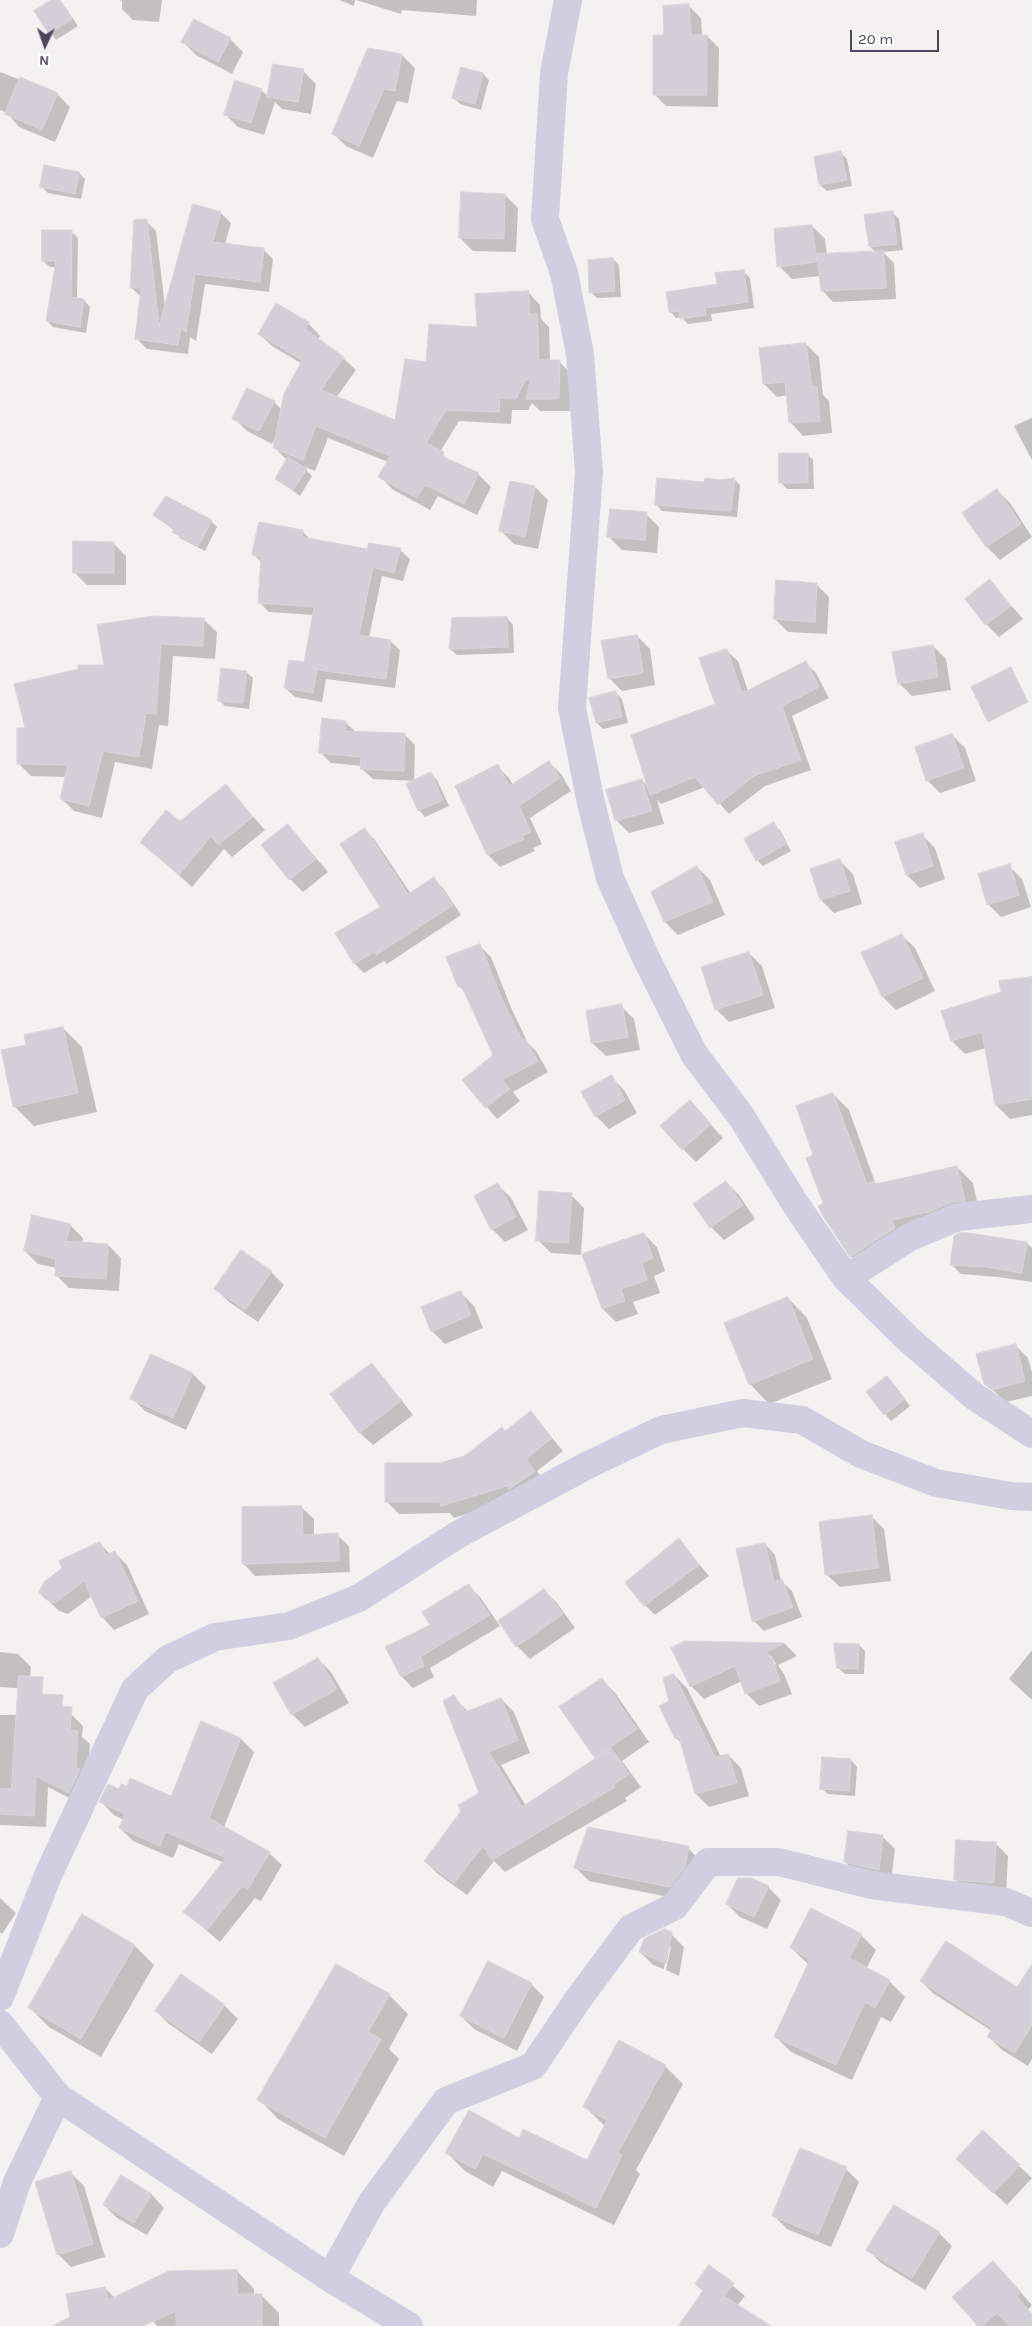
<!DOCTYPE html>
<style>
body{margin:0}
#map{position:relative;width:1032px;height:2326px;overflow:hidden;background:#f3f2f0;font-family:Karla,sans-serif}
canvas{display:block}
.north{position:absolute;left:20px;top:20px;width:50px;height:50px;-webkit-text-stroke:4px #fff;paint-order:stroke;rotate:183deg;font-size:14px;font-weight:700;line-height:20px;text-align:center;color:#4d465f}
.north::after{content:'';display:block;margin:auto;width:18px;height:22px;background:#4d465f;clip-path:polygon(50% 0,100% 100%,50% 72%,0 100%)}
.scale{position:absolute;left:850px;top:30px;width:89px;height:22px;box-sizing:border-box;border:2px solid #4d465f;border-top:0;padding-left:6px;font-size:15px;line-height:18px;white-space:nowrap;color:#4d465f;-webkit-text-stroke:4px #fff;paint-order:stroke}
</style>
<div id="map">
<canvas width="1032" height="2326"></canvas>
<div class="north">N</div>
<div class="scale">20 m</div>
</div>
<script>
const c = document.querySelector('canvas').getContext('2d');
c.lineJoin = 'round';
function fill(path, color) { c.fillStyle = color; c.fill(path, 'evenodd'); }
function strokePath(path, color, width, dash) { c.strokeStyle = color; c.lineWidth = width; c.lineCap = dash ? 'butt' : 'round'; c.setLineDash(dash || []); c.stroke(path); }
const shadow = new Path2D(`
 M53,0H60L63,4L78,26L56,40L36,11Z
 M120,0H162L159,22L133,20L122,9V1Z
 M339,0H355L354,6Z
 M356,0H477L476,16L402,10L401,14Z
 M689,6L701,18L702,36H707L719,48L718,107L666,106L654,94L665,36Z
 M230,39L243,52L232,74L196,55L183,42Z
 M402,55L415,68L408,103L397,101L373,158L346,146L333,133Z
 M461,68L483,74L489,80L481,110L460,104L454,98Z
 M303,71L316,84L311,114L282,109L275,102L264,135L238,127L225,114L261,90L269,97Z
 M0,72L57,94L70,107L55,142L19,127L7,113L0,110Z
 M841,153L847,159L852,186L827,191L820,185Z
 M79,173L85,179L81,199L48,193L42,187Z
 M505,195L518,208L516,252L473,251L460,238Z
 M194,205L221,213L231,223L225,244L263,249L273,259L269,292L205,284L196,341L190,337L188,354L147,349L137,339L141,297L131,287L146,221L156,231L165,307Z
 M893,213L899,219L903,250L883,252L894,263L896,299L833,302L822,290L820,276L792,279L779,266L812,226L825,239L827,255L876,252L870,247Z
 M71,231L78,238L77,299L84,300L90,307L86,333L53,327L47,321L56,267H50L43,261Z
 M613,259L619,265L621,297L597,298L591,292Z
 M744,272L750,278L754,308L711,314L712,321L688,324L681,317L676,318L670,311Z
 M528,292L540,305L541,319L549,327L550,361H559L571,374L570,411H540L532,403L528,410H512L511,424L459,421L440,452L451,462L478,474L491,487L477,515L438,496L430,510L392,489L380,476L388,462L328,438L315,471L302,466L312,476L300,496L276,478L287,460L275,448L277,435L272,444L247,431L234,418L274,402L282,410L302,364L272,346L259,334L308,323L320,336L318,340L343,358L356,370L336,398L396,421L427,363Z
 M806,344L819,357L823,395L829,401L832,433L803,436L790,422L788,395L777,397L764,384Z
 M1032,418V460L1014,426Z
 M807,454L813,460L814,489H787L781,483Z
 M734,479L740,485L737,517L662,511L656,504L705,483Z
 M511,482L535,487L548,500L538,549L514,544L501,531Z
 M997,490L1010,503L1032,537L1000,560L987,547L964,513Z
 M154,514L211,521L217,527L205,551L180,538L175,531Z
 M646,514L659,527L657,553L622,550L609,537Z
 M303,532L311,540L368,550H400L410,559L403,581L382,576L369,638L390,641L400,650L395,688L326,679L322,702L295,697L285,688L305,664L314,615L269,612L260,603L262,563L254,555Z
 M113,543L126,556V585H87L74,572Z
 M990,581L1023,619L999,637L986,624L967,599Z
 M816,584L829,597L827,634L788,632L775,619Z
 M507,618L513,625L514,653L457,655L450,649Z
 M204,620L217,632L215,659L173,656L168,726L159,725L152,769L115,762L102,818L74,811L61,798L66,777L31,776L18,763L26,729L106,667Z
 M637,636L650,649L655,685L622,691L609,678Z
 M933,646L946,659L951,690L912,696L899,683Z
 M727,651L738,661L748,691L805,662L816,673L829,698L792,716L811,770L765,786L729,814L705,787L661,804L657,800L664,824L629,833L616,820L642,780L649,788L716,705Z
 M246,672L253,678L249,709L225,706L219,700Z
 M616,693L622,699L628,723L603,729L597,723Z
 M345,722L356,732L404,734L415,745L414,781L373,779L362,769V766L331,763L320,752Z
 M952,735L965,748L976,781L940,793L927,780Z
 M549,762L561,774L571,791L530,818L542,844L533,848L535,851L500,867L488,855L456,786L497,766L509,778L513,785Z
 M431,774L437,780L449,806L425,817L419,810L407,785Z
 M226,786L265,830L232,857L224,849L192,887L142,842L180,823Z
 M773,824L780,830L791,851L763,866L757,860Z
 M288,825L328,872L303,892L290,879Z
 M365,830L374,839L411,894L434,879L443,888L461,915L387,964L384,961L364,973L355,964L381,907Z
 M922,835L935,848L945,879L920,888L907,875Z
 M840,861L853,874L862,904L834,913L821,900Z
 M1009,866L1022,879L1031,907L1001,917L988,904Z
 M697,867L710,880L725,915L678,935L665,922L653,893Z
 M902,935L915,948L935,991L896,1010L883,997Z
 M479,945L491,957L512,1010L528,1043L536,1051L548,1072L513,1092L520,1101L497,1119L464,1080L495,1056L465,992L459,986Z
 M749,953L762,966L775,1008L729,1022L716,1009Z
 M1032,978V1115L1010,1119L996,1105L986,1048L965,1054L952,1041L943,1012L1002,993Z
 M621,1006L634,1019L640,1050L606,1056L592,1043Z
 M63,1028L82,1047L97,1112L34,1126L15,1107L2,1051L27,1046Z
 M611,1077L624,1090L637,1113L609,1129L596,1116Z
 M833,1094L849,1110L876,1185L957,1167L973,1183L980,1216L867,1272L851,1256L825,1204L815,1156Z
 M702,1115L723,1138L696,1162L683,1149Z
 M726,1182L739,1195L755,1219L724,1240L711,1227L694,1204Z
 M498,1185L511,1198L528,1230L505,1242L492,1229Z
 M571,1195L584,1208L581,1255L551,1253L538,1240Z
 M70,1225L83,1238L82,1243L108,1245L121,1258L119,1291L69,1288L56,1275L57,1268L38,1264L25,1251Z
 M644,1234L657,1247L665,1271L654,1276L660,1293L633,1302L638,1314L616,1322L603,1309Z
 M1027,1243L1032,1248V1282L998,1277L961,1274L952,1265Z
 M271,1272L284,1285L258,1322L229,1302L216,1289Z
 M461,1293L474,1306L483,1328L445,1344L432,1331Z
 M788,1298L807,1318L832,1379L769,1404L750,1384Z
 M1015,1345L1028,1358L1032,1373V1396L1006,1402L985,1383Z
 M151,1355L193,1374L206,1387L186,1430L145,1411L132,1398Z
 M372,1365L384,1378L413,1415L373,1445L360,1433L331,1395Z
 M893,1384L910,1406L891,1421L868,1393Z
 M531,1413L563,1451L537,1471L546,1483L519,1498L454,1518L450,1513L399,1514L387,1502L440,1465L464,1458Z
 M302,1508L314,1519V1536L337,1535L349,1546L350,1572L255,1576L244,1564Z
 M871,1516L884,1529L891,1581L840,1587L826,1574Z
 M679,1540L709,1576L655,1615L645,1605Z
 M100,1544L111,1555L115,1553L127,1565L149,1614L114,1630L102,1617L92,1596L68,1614L59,1611L46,1598Z
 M765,1544L775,1555L781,1581L792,1591L802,1617L764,1631L754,1621Z
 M469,1586L480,1597L500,1626L430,1668L434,1677L413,1688L402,1677L387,1647L432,1625Z
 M544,1590L557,1603L575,1628L530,1659L517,1646L500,1622Z
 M685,1643L785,1644L797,1656L778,1665L784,1674L792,1694L759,1706L746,1693L742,1681L704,1699L691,1686ZM767,1655H770L776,1664L774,1665Z
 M859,1645L865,1651L864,1674H845L838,1668Z
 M1032,1650V1700L1009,1679Z
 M0,1652L18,1654L31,1667L29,1689L0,1687Z
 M318,1659L331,1672L349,1703L305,1727L292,1714L275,1684Z
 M674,1675L687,1688L721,1757L728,1755L741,1768L749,1796L709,1807L696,1794L682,1744L676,1738L671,1702Z
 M602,1680L615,1693L649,1742L622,1761L641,1787L625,1798L627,1801L505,1872L494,1861L467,1895L438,1874L425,1861L480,1793L454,1697L468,1712L501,1699L514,1712L530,1753L501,1765L526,1806L597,1759L596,1757Z
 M71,1714L83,1726L82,1737L90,1744L87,1778L81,1804L48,1787L46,1827L0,1825V1715Z
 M241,1739L254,1752L224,1827L269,1853L282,1865L261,1901L255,1898L220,1942L185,1912L224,1863L179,1844L173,1858L133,1841L120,1828L124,1820L114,1815L101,1802L128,1788L172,1798Z
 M851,1760L857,1767L855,1796L828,1794L821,1788Z
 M882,1836L895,1849L891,1882L858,1875L845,1862Z
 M995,1843L1008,1856L1006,1895L968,1892L955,1879Z
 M688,1848L701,1861L683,1900L589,1881L576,1868Z
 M768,1887L781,1900L767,1929L740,1917L727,1904Z
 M0,1898L16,1913L2,1934L0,1932Z
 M83,1916L135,1946L154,1965L101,2057L49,2027L30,2008Z
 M671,1934L684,1947L679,1976L666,1970L671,1946H668L664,1969L653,1965L640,1952Z
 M861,1935L876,1950L866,1969L889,1981L905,1997L891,2022L881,2017L852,2080L791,2052L776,2037L809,1965L791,1948Z
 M182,1975L225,2006L238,2019L212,2054L169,2024L156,2011Z
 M921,1981L1017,1989L1032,1993V2059L1028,2066L1002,2050L988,2036L992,2031L934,1994Z
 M531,1984L544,1997L517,2051L474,2029L461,2016Z
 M389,1995L408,2014L389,2049L399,2059L344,2156L278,2119L259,2099Z
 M665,2066L683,2084L636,2170L640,2174L614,2225L502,2171L493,2187L465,2171L447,2153L519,2140L588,2162L605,2126L585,2107Z
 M1019,2166L1032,2178L1007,2205L971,2172Z
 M846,2169L859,2182L831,2247L787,2229L774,2216Z
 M71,2173L84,2186L105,2257L71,2267L58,2254Z
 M121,2177L152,2195L164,2208L147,2235L117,2218L104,2205Z
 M939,2233L952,2246L925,2290L881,2263L868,2250Z
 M710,2267L745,2296L737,2306L768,2326H680L704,2292L696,2284Z
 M237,2271L254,2289V2296H262L279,2313V2326H157L153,2321Z
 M1006,2276L1032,2305L1028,2310L1032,2315V2326H980Z
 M105,2288L118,2301L122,2326H73Z`);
const building = new Path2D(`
 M51,0H60L72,19L49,34L34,11Z
 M689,4L691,35H707V95H653V35H664L663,6Z
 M194,19L231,38L218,62L181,42Z
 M368,48L402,54L395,91L384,89L359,146L332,134Z
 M273,64L304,69L298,102L267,97Z
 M461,67L483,73L475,104L452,98Z
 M20,77L58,93L42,130L5,114Z
 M235,80L262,89L251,123L224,115Z
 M841,151L847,180L819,185L814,157Z
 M44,165L79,172L75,194L40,187Z
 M461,192L505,194L504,239L459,238Z
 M193,204L221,212L213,242L264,248L260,282L195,274L186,332L181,328L178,345L135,339L141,288H130L134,220L147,219L159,326Z
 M893,211L897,244L869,247L864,215Z
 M812,225L817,262L777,267L774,229Z
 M42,230H72L71,297L84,299L80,327L46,321L56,261H42Z
 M884,251L886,288L821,291L817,254Z
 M613,258L615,291L589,293L588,260Z
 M744,270L748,302L705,308L706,315L680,319L679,311L669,312L666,292L717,284L715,273Z
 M529,291V314H537L539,360H560L559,399H526L530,381L526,379L516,399L500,398L499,412L446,410L426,443L444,452L442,456L479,473L464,504L425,485L417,498L378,477L390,456L316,426L303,460L273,448L284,394L302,360L258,334L276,303L309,322L305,329L344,357L321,390L395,420L405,359L426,362L429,324L477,327L475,294Z
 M806,343L812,387H817L820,421L789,423L785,382L763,384L759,348Z
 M247,388L275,401L259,431L232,419Z
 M779,453H808V483H779Z
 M288,457L307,469L293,490L275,479Z
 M657,478L704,482L705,478L721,480L735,478L731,511L655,505Z
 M510,481L535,486L525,537L499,531Z
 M997,489L1021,524L986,547L962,513Z
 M166,496L212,520L198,546L172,532L174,530L153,515Z
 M610,509L647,512L645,540L607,537Z
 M259,522L303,530L302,537L367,549L369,543L401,548L394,573L373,567L359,635L391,640L386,679L317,670L313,693L284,688L289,660L304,662L314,607L258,603L261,557L252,555Z
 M73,541L114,542V573H73Z
 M990,579L1011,606L985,625L965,599Z
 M776,580L817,583L815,622L774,619Z
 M153,616L204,618L203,646L161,644L156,714L146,713L139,757L103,751L89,806L60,799L68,765L17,764V728H25L14,684L78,669V665H104L97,625Z
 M507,617L508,647L449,649L452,618Z
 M637,635L643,673L608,679L601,641Z
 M933,645L938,677L898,684L892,652Z
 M727,649L742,693L806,661L819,687L782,706L801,760L754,776L718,805L695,777L650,795L631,735L715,704L699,658Z
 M1011,667L1028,702L988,722L971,687Z
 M221,668L247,671L243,703L218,701Z
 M616,691L622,717L596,723L589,698Z
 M322,718L346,721L345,731L405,733L404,771L360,769L361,757L319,753Z
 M952,734L964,768L926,781L915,747Z
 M549,761L560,778L519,806L531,832L522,836L524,839L487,855L455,786L498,764L509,786Z
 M431,772L443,800L418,811L406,784Z
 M642,779L652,811L615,821L606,790Z
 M226,784L253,817L218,845L211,836L179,875L140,842L166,810L180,821Z
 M774,822L786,844L756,861L744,839Z
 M288,824L316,859L289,880L261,845Z
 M365,828L408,894L434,877L453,905L376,955L374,952L354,964L335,933L380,907L340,844Z
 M923,833L933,866L906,875L895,842Z
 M840,859L850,891L820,900L810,869Z
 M1010,864L1019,895L987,905L978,874Z
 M697,866L713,902L664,922L651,892Z
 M902,934L923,978L882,997L861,953Z
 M480,944L501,997L522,1040L525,1038L538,1061L502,1080L510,1089L485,1108L462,1080L493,1055L461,985L458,987L446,957Z
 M749,952L763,995L715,1010L701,967Z
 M1032,977V1099L995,1105L982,1032L951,1041L941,1011L1001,992L999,981Z
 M622,1004L628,1037L591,1043L586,1011Z
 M63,1027L78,1093L13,1107L1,1050L26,1045L24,1035Z
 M612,1075L625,1100L595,1117L581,1092Z
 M833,1093L867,1184L874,1181L876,1184L957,1166L965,1201L952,1202L929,1212L892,1220L895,1228L850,1257L823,1216L818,1206L823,1203L806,1158L813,1155L796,1106Z
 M690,1100L711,1124L682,1150L660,1126Z
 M726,1181L743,1205L710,1228L693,1204Z
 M498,1183L516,1217L491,1230L474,1196Z
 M539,1191L572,1193L568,1243L536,1241Z
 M32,1215L71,1224L66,1241L108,1244L106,1279L55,1276L56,1259L24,1251Z
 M962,1232L1027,1242L1022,1273L987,1267L950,1265L954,1236Z
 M644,1233L653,1258L642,1263L647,1280L621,1289L625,1301L602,1309L582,1254Z
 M241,1250L272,1271L245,1310L214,1289Z
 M461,1291L471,1315L431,1332L421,1307Z
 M788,1297L813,1359L749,1385L724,1323Z
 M1016,1344L1025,1381L992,1390L984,1384L976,1354Z
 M151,1354L193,1373L173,1418L130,1399Z
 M372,1363L401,1401L359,1433L330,1394Z
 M887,1376L905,1399L884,1415L866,1392Z
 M531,1411L552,1438L526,1459L535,1471L509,1489L507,1486L441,1506L440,1502H385V1463H440L464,1456L502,1427L505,1431Z
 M302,1506L303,1535L338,1533L339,1561L242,1564V1507Z
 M872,1515L878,1568L825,1575L819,1522Z
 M679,1538L699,1565L644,1606L625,1583Z
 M100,1542L106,1555L115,1551L138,1601L101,1618L84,1581L55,1603L45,1599L39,1592L44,1582L62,1568L59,1561Z
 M765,1543L774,1582L782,1579L793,1607L752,1622L736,1549Z
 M469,1584L490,1615L420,1657L424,1666L401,1677L385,1647L430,1625L422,1612Z
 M544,1589L563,1614L516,1647L498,1621Z
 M685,1641L785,1643L766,1652L772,1659L780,1681L745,1694L735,1666L690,1687L671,1648Z
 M834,1643L859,1644L858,1669L837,1668Z
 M318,1658L337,1689L291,1715L273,1683Z
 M674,1674L715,1757L728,1754L737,1783L695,1794L679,1737L675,1739L659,1706L669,1701L663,1678Z
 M19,1676L43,1677L42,1694L63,1695L62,1706L72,1707L70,1730L78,1731L76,1767L80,1769L69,1793L36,1776L34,1816L0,1814V1789H11Z
 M602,1678L637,1729L595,1758L559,1707Z
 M454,1695L465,1712L501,1698L518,1740L489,1752L522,1807L611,1748L629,1774L613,1785L615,1787L492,1860L483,1846L454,1883L424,1861L461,1811L458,1805L479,1793L443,1701Z
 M201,1721L241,1738L209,1818L270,1852L248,1889L242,1886L207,1930L183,1912L226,1858L166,1832L160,1846L119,1828L125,1814L99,1802L108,1784L119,1789L121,1784L127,1786L130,1778L171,1796Z
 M822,1757L851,1759L849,1791L820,1789Z
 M588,1827L689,1846L685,1867L670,1887L574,1868Z
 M848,1831L883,1835L879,1870L844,1862Z
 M956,1840L996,1842L994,1883L954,1880Z
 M738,1878H751L769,1886L754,1917L726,1904Z
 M811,1908L862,1934L849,1958L890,1980L875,2008L865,2002L836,2065L774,2037L810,1959L790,1948Z
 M82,1914L135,1945L81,2039L28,2008Z
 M664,1929L672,1932L666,1964L639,1952L644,1939Z
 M946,1941L1017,1987L1032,1964V2025L1015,2053L987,2037L992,2028L920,1981Z
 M488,1961L532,1983L504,2038L460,2016Z
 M336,1964L390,1994L368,2032L381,2039L325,2138L257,2100Z
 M181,1974L225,2005L199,2042L155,2011Z
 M619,2040L666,2065L618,2153L622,2155L596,2208L483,2154L475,2169L445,2153L469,2110L519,2138L523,2129L587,2160L607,2120L583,2107Z
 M983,2130L1020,2165L993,2193L956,2159Z
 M800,2148L847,2167L818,2235L772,2216Z
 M71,2171L93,2244L57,2255L35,2182Z
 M121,2175L152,2194L134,2223L103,2205Z
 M894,2205L940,2232L912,2278L866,2250Z
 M993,2261L1021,2292L1016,2296L1032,2314V2326H1009L997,2313L982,2326H978L952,2297Z
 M709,2265L734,2283L724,2296L771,2326H678L703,2291L695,2284Z
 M237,2270V2294H262V2326H176V2311L143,2326H52L70,2317L66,2294L105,2287L108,2300L169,2271Z`);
const street = new Path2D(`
 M568,0L554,73L545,219L564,273L580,354L589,472L572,708L591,803L610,878L646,958L694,1054L741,1116L796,1205L846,1278L908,1339L975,1397L1032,1434
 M846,1278L910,1237L958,1217L1032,1209
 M0,1997L49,1873L135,1689L168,1659L215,1637L289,1626L359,1598L459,1534L588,1465L661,1430L743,1413L802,1420L861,1454L936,1483L1011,1496L1032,1497
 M0,2024L58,2097L330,2278L409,2326
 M0,2234L17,2182L58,2097
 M330,2278L372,2202L446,2101L533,2066L579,1998L631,1928L675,1906L708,1862H779L871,1885L1006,1902L1032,1913`);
fill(shadow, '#0003');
fill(building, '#d3cfd8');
strokePath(building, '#d8d4dc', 1);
strokePath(street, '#d2cee1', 28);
</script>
